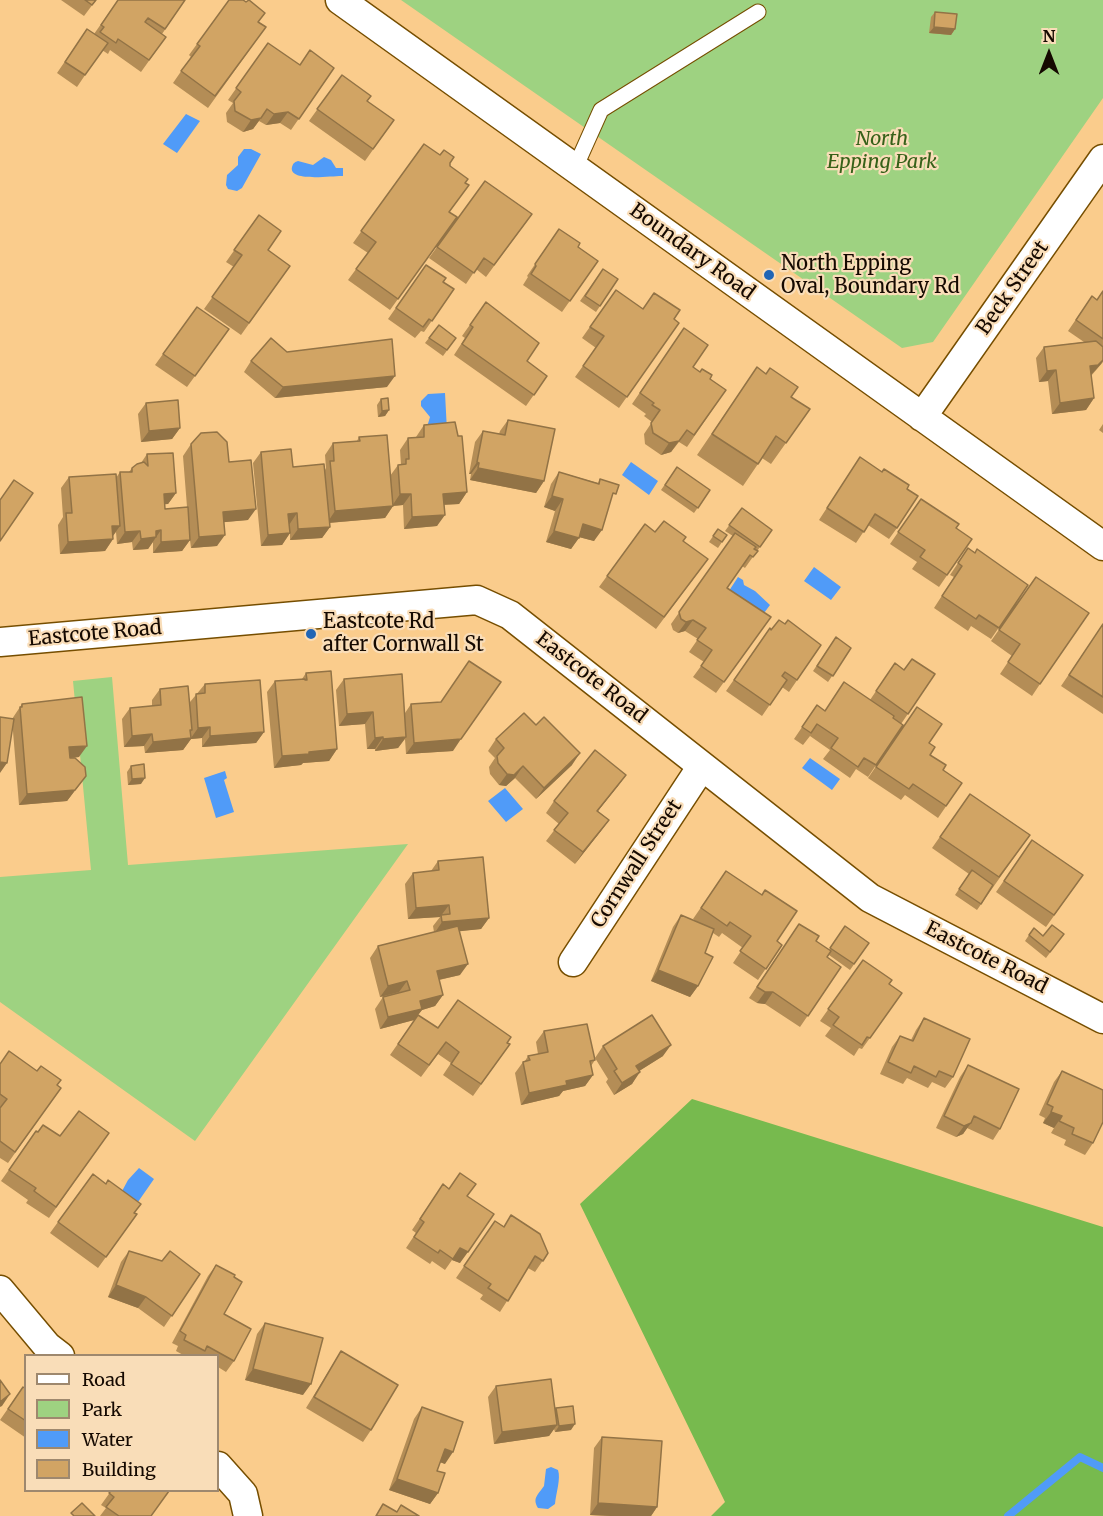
<!DOCTYPE html>
<style>
body{margin:0}
#map{position:relative;width:1103px;height:1516px;overflow:hidden;background:#facc8c;font-family:Merriweather,serif}
canvas{display:block}
.legend{position:absolute;left:24px;top:1354px;width:195px;height:138px;box-sizing:border-box;background:#f9ddb8;border:2px solid #9e886e;margin:0;padding:8px 10px;list-style:none;font-size:18px;color:#150900}
.legend li{display:flex;align-items:center;gap:12px;height:30px}
.legend b{width:30px;border:2px solid #9e886e}
.north{position:absolute;left:1019px;top:24px;width:60px;height:60px;-webkit-text-stroke:4px #f9ddb8;paint-order:stroke;rotate:0deg;font-size:16px;font-weight:700;line-height:24px;text-align:center;color:#150900}
.north::after{content:'';display:block;margin:auto;width:21px;height:27px;background:#150900;clip-path:polygon(50% 0,100% 100%,50% 72%,0 100%)}
</style>
<div id="map">
<canvas width="1103" height="1516"></canvas>
<ul class="legend">
<li><b style="height:8px;background:#fff"></b>Road</li>
<li><b style="height:16px;background:#9ed281"></b>Park</li>
<li><b style="height:16px;background:#509bf8"></b>Water</li>
<li><b style="height:16px;background:#d1a464"></b>Building</li>
</ul>
<div class="north">N</div>
</div>
<script>
const c = document.querySelector('canvas').getContext('2d');
c.lineJoin = 'round';
function fill(path, color) { c.fillStyle = color; c.fill(path, 'evenodd'); }
function strokePath(path, color, width, dash) { c.strokeStyle = color; c.lineWidth = width; c.lineCap = dash ? 'butt' : 'round'; c.setLineDash(dash || []); c.stroke(path); }
function drawText(font, color, halo, rows, align = 'center') {
  c.font = font + ' Merriweather,serif'; c.lineWidth = 4.5; c.setLineDash([]); c.textBaseline = 'middle'; c.strokeStyle = halo; c.fillStyle = color; for (const [text, x, y, turn = 0] of rows) {
    c.save(); c.translate(x, y); c.rotate((+turn || 0) * Math.PI / 180); c.textAlign = isNaN(turn) ? turn : align; if (halo) c.strokeText(text, 0, 0); c.fillText(text, 0, 0); c.restore();
  }
}
const green = new Path2D(`
 M401,0H1103V98L933,342L902,348Z
 M112,677L128,865L408,844L195,1141L0,1002V877L91,870L73,681Z`);
const forest = new Path2D(`
 M692,1099L1103,1227V1516H711L725,1502L580,1204Z`);
const water = new Path2D(`
 M186,114L200,121L177,153L163,144Z
 M244,149H251L261,154L242,188L237,191L228,189L226,185L227,175L238,165V157Z
 M324,157L331,160L336,168H343V176C336,175 288,183 292,167C293,163 295,162 298,161L313,165Z
 M445,393L447,431L427,427L430,417L421,406V401L428,394Z
 M631,462L658,481L649,495L622,475Z
 M814,567L841,587L831,600L804,581Z
 M738,577L743,580L744,585L755,591L770,605L761,617L727,594Z
 M810,758L840,779L832,790L802,768Z
 M225,771L227,778L224,780L234,812L216,818L204,778Z
 M505,788L523,809L506,822L488,801Z
 M139,1168L154,1179L131,1212L121,1193L128,1180Z
 M551,1467L558,1470C561,1479 556,1493 555,1504L548,1509L538,1508C532,1498 538,1495 544,1486L546,1469Z`);
const stream = new Path2D(`
 M1008,1516L1080,1457L1103,1468`);
const service = new Path2D(`
 M575,168L601,110L758,12`);
const minor = new Path2D(`
 M340,0L1103,546
 M922,417L1103,159
 M0,642L477,600L510,615L870,898L1103,1019
 M573,962L702,766
 M0,1290L47,1346L60,1356
 M218,1466L243,1494L248,1516`);
const wall = new Path2D(`
 M61,0H96L84,16Z
 M118,0H185L162,34L166,37L141,72L110,50L108,54L102,50L77,87L57,73L87,29L94,34Z
 M935,12L955,29L951,35L929,33L931,17Z
 M259,22L266,27L208,108L173,83L191,57L189,55L197,44Z
 M268,43L300,65L334,68L291,130L280,123L266,125L259,121L253,129L243,132L227,122L226,113L233,103L228,100Z
 M342,75L367,101L394,120L365,161L309,121Z
 M424,144L450,163V166L465,183L449,212L457,217L390,310L348,280L368,253L353,243Z
 M485,181L532,214L486,277L476,269L466,284L429,258Z
 M259,215L268,250L290,266L241,335L204,309L234,267L226,262Z
 M559,229L578,247L598,261L562,312L523,285L528,277L527,276Z
 M426,265L443,282L454,289L424,332L421,331L415,338L388,319Z
 M603,269L618,279L596,312L580,301Z
 M616,290L643,309L674,319L679,323L619,408L575,377L596,348L582,338Z
 M1103,291V362L1091,376L1094,398L1086,410L1052,414L1048,381L1039,382L1036,358L1044,347L1084,342L1068,331L1092,296L1097,300Z
 M486,302L527,361L547,376L526,406L454,355L465,338L462,336Z
 M197,307L229,329L187,387L155,365Z
 M439,325L456,338L443,356L425,343Z
 M684,328L693,367L726,390L687,447L679,442L671,452L661,455L645,444L644,434L652,422L644,416L646,414L632,404Z
 M287,352L387,387L275,398L244,372L251,361Z
 M757,367L791,397L810,409L771,464L762,458L743,486L697,455Z
 M381,399L389,410L385,416L378,417L377,405Z
 M146,403L180,428L172,439L141,442L138,414Z
 M508,420L544,481L536,493L470,480L471,474H469L475,442L483,431L499,434L500,431Z
 M1103,424V433L1099,430Z
 M424,425L467,492L459,504L444,505L437,526L404,529L403,505L393,506L385,518L329,523L330,527L322,538L290,540V533L282,545L261,546L253,463L261,452L293,467L325,470L326,468L325,455L333,443L357,441L359,437L390,476L398,465H401L400,450L408,438L416,437Z
 M191,444L229,462L248,520L224,522L217,546L191,548L190,540L182,551L153,553V542L148,549L133,550L132,542L117,544L116,532L113,536V539L105,551L60,554L58,525L63,517L61,488L69,477L116,478L120,472H129L132,468L141,463L147,454L176,493L168,504H165V509L187,507L183,456Z
 M860,457L882,472L907,489L897,528L889,539L868,525L856,543L819,520Z
 M677,467L710,490L694,513L661,490Z
 M559,472L598,483L600,479L610,502L594,541L579,537L571,549L546,542L555,511L544,507L551,484Z
 M921,499L956,528L972,539L939,587L912,569L917,562L890,544Z
 M742,508L772,530L745,568L742,566L727,588L771,617L716,693L693,677L704,662L689,652L698,639L685,631L678,633L673,630L671,624L733,536L725,531Z
 M645,524L655,532L683,541L700,570L656,629L599,587Z
 M718,529L722,542L718,548L709,542Z
 M968,548L1028,585L991,639L971,626L968,631L934,608L954,577L950,575Z
 M1036,577L1040,684L1032,696L1000,674L1012,656L991,641Z
 M1103,624V714L1061,686Z
 M770,628L821,645L789,692L782,687L762,716L726,691Z
 M836,637L851,648L828,682L813,671Z
 M895,663L904,670L935,674L901,724L903,725L868,777L856,769L850,778L823,759L830,750L810,736L803,745L794,739L817,705L825,711L870,700Z
 M306,673L337,749L329,761L303,763L301,765L274,768L267,692L275,681L302,679Z
 M344,679L405,713L411,704L453,751L406,754L405,739L398,748L375,751V749H367L365,724L339,726L336,690Z
 M205,684L264,732L256,743L202,747V738L191,739L183,750L145,753L144,746L124,747L122,719L130,708L152,706V700L160,689L190,702Z
 M22,704L79,757L70,758L86,776L67,801L19,805L12,719Z
 M917,707L929,743L930,755L943,770L962,783L938,818L905,795L901,800L868,778Z
 M496,739L572,765L536,799L515,778L506,786L499,785L490,774L489,767L495,758L488,751Z
 M131,766L141,784L128,785L127,772Z
 M626,775L598,811L609,820L575,864L546,841L559,824L546,813L554,801Z
 M970,794L1030,835L977,910L955,895L969,874L932,848Z
 M1032,840L1083,875L1046,927L996,892Z
 M438,861L489,918L481,929L459,931L460,975L439,980L443,995L435,1006L422,1010L414,1020L380,1029L375,1009L383,997L400,993L380,997L370,958L378,946L434,932L433,926L440,917L408,919L405,884L413,873L431,871Z
 M726,871L777,941L782,945L758,980L733,963L743,948L722,933L719,937L713,933L705,953L698,986L690,997L651,981L673,927L681,915L697,922L693,919Z
 M799,924L816,941L829,950L845,926L869,943L850,970L829,955L827,957L841,967L800,1027L765,1004L757,1003L749,998Z
 M1064,934L1046,958L1025,941L1029,935L1043,936Z
 M863,960L889,984L902,993L862,1049L859,1048L854,1056L825,1036L831,1028L820,1021Z
 M418,1015L438,1028L507,1043L510,1044L473,1096L443,1075L451,1063L438,1054L421,1077L390,1055Z
 M924,1018L953,1077L945,1088L932,1082L928,1088L907,1078L903,1084L880,1074L892,1047L900,1036L911,1040L916,1030Z
 M544,1031L595,1060L591,1066L593,1075L585,1086L563,1091L559,1096L521,1105L515,1073L523,1062L525,1061L528,1056L538,1054L536,1042Z
 M603,1046L663,1056L639,1071L632,1084L614,1095L606,1082L608,1079L595,1058Z
 M0,1064L57,1085L61,1088L8,1163L0,1158Z
 M968,1065L1000,1129L993,1140L967,1128L963,1134L956,1137L936,1128L960,1077Z
 M1062,1071L1093,1143L1085,1155L1064,1145L1066,1140L1051,1133L1054,1128L1043,1123L1045,1118L1039,1115L1054,1082Z
 M36,1131L38,1132L60,1136L109,1133L49,1218L26,1203L28,1200L1,1181Z
 M93,1174L134,1213L137,1214L98,1268L50,1233Z
 M443,1184L449,1189L467,1196L460,1263L452,1260L445,1270L432,1261L430,1264L406,1248L416,1233L412,1230Z
 M495,1221L548,1253L535,1272L528,1268L500,1312L480,1299L483,1295L456,1278Z
 M129,1251L200,1274L164,1327L138,1308L108,1297L121,1262Z
 M216,1265L234,1277L224,1314L234,1361L226,1372L218,1367V1356H185L176,1351L178,1346L172,1343L208,1276Z
 M265,1323L303,1395L245,1380L257,1334Z
 M341,1351L371,1430L363,1442L306,1408Z
 M496,1386L555,1410L556,1408L571,1430L555,1432L554,1429L549,1436L494,1444L488,1397Z
 M23,1387L26,1389V1438L0,1420Z
 M422,1407L445,1464L440,1462L437,1471L438,1493L430,1504L389,1490L414,1419Z
 M602,1437L657,1507L651,1516H611L590,1515L594,1448Z
 M111,1491L151,1516H100L106,1508L101,1505Z`);
const shadedWall = new Path2D(`
 M934,27L955,29L951,35L929,33Z
 M288,112L280,123L266,125L274,114Z
 M261,118L253,129L243,132L251,120Z
 M1103,360L1101,364L1090,376V366Z
 M1056,370L1048,381L1039,382L1047,371Z
 M395,376L387,387L275,398L283,387Z
 M1094,398L1086,410L1052,414L1060,403Z
 M389,410L385,416L378,417L382,411Z
 M180,428L172,439L141,442L149,431Z
 M679,441L671,452L661,455L669,443Z
 M477,462L479,463L471,474H469Z
 M478,468L544,481L536,493L470,480Z
 M467,492L459,504L435,505L443,494Z
 M176,493L168,504L156,505L164,494Z
 M400,494H411L403,505L392,506Z
 M552,496L563,499L555,511L544,507Z
 M393,506L385,518L327,523L335,511Z
 M256,509L248,520L215,523L223,512Z
 M297,513L289,525L288,514Z
 M445,515L437,526L404,529L412,517Z
 M583,524L602,530L594,541L575,536Z
 M112,526H120L112,537Z
 M330,527L322,538L290,540L298,529Z
 M161,530L148,549L133,550L141,539L156,531Z
 M140,531L132,542L117,544L125,532Z
 M554,531L579,538L571,549L546,542Z
 M290,533L282,545L261,546L268,535Z
 M225,535L217,546L191,548L199,537Z
 M113,539L105,551L60,554L68,542Z
 M190,540L182,551L153,553L161,542Z
 M693,620L685,631L678,633L686,622Z
 M373,712L365,724L339,726L347,714Z
 M210,727L202,738L191,739L183,750L145,753L153,742L192,730L186,739L191,738L198,728Z
 M264,732L256,743L202,747L210,736Z
 M152,734L144,746L124,747L132,736Z
 M383,737L375,749H367L375,738Z
 M406,737L398,748L375,751L383,739Z
 M461,739L453,751L406,754L414,743Z
 M87,746L79,757L61,759L69,747Z
 M337,749L329,761L303,763L301,765L274,768L282,756L309,752Z
 M580,753L572,765L536,799L544,788Z
 M0,762L7,763L0,773Z
 M523,766L515,778L506,786L499,785L507,774Z
 M626,775L618,786L589,822L597,811Z
 M86,776L67,801L19,805L27,794Z
 M145,778L141,784L128,785L132,779Z
 M609,820L601,831L575,864L583,852Z
 M449,905L440,917L408,919L416,908Z
 M489,918L481,929L434,934L442,922Z
 M468,964L460,975L429,982L437,971Z
 M658,970L698,986L690,997L651,981Z
 M407,981L399,992L380,997L388,986Z
 M765,992H773L765,1004L757,1003Z
 M443,995L435,1006L422,1010L414,1020L380,1029L388,1017L420,1001Z
 M671,1045L663,1056L628,1078L636,1066Z
 M640,1072L632,1084L614,1095L622,1083Z
 M593,1075L585,1086L563,1091L559,1096L521,1105L529,1093L566,1081Z
 M1051,1112L1062,1116L1054,1128L1043,1123Z
 M971,1123L963,1134L956,1137L964,1126Z
 M460,1248L468,1252L460,1263L452,1260Z
 M116,1285L146,1297L138,1308L108,1297Z
 M253,1369L311,1384L303,1395L245,1380Z
 M10,1394L2,1406L0,1407V1402Z
 M575,1424L571,1430L555,1432L559,1426Z
 M557,1425L549,1436L494,1444L502,1432Z
 M445,1449L453,1452L445,1464L437,1461Z
 M397,1479L438,1493L430,1504L389,1490Z
 M598,1503L657,1507L651,1516H611L590,1515Z`);
const building = new Path2D(`
 M85,0H96L92,5Z
 M118,0H185L165,29L148,18L145,22L166,37L149,60L118,39L116,43L100,32L104,27L101,25Z
 M229,0H243L246,2L249,0L265,13L258,22L266,27L215,96L181,71L200,46L197,44Z
 M935,12L957,14L955,29L934,27Z
 M87,29L108,43L85,75L65,62Z
 M268,43L300,65L310,50L334,68L299,119L288,112L274,114L267,109L261,118L251,120L235,111L234,101L241,92L236,88Z
 M342,75L371,96L367,101L394,120L373,149L317,109Z
 M424,144L440,155L444,150L454,157L450,163V166L468,179L465,183L469,185L449,212L457,217L398,299L356,269L376,242L361,231Z
 M485,181L532,214L494,265L484,258L474,273L437,247Z
 M259,215L281,231L268,250L290,266L249,323L212,297L242,255L234,250Z
 M559,229L580,243L578,247L598,261L570,301L531,274L536,266L535,264Z
 M426,265L446,278L443,282L454,289L432,321L429,319L423,327L396,308Z
 M603,269L618,279L600,306L585,296Z
 M616,290L643,309L654,293L680,310L674,319L679,323L627,397L583,366L604,336L590,327Z
 M1103,291V339L1076,320L1092,296L1097,300Z
 M486,302L539,343L527,361L547,376L534,395L462,344L473,327L470,325Z
 M197,307L229,329L195,376L163,354Z
 M439,325L456,338L447,350L429,338Z
 M684,328L708,345L693,367L700,372L702,369L712,375L710,379L726,390L694,435L687,430L679,441L669,443L653,433L651,423L660,410L652,405L654,403L640,393Z
 M271,338L287,352L392,339L395,376L283,387L251,361Z
 M1096,341L1103,347V360L1098,365L1090,366L1094,398L1060,403L1056,370L1047,371L1044,347Z
 M757,367L766,374L770,368L798,387L791,397L810,409L786,443L776,436L758,464L712,434Z
 M388,398L389,410L382,411L381,399Z
 M178,400L180,428L149,431L146,403Z
 M508,420L555,429L544,481L478,468L479,463L477,462L483,431L505,435Z
 M455,422L458,436H462L467,492L443,494L445,515L412,517L411,494H400L398,465L406,464V459H409L408,438L424,437V425Z
 M217,432L227,442L229,462L251,460L256,509L223,512L225,535L199,537L191,444L201,433Z
 M387,435L393,506L335,511L330,461H334L333,443L360,441L359,437Z
 M291,449L293,467L324,464L330,527L298,529L297,513L288,514L290,533L268,535L261,452Z
 M173,453L176,493L164,494L165,509L188,507L190,540L161,542V530L156,531V537L141,539L140,531L125,532L120,472H132V468L137,464L144,462L148,466L147,454Z
 M860,457L882,472L884,469L909,485L907,489L918,496L897,528L875,514L864,532L827,508Z
 M677,467L710,490L698,508L665,485Z
 M559,472L599,484L600,479L619,485L616,494L613,493L602,530L583,524L579,538L554,531L563,499L552,496Z
 M116,474L120,526H112L113,539L68,542L66,513H72L69,477Z
 M14,480L33,493L0,541V500Z
 M921,499L959,524L956,528L972,539L947,575L920,557L925,550L898,532Z
 M742,508L772,530L760,547L729,525Z
 M664,521L686,537L683,541L708,559L664,617L607,576L645,524L655,532Z
 M718,529L727,535L722,542L713,536Z
 M735,533L756,547L754,549L758,551L753,557L750,555L727,588L771,617L724,682L701,666L712,650L697,640L706,628L693,620L686,622L681,619L679,612Z
 M968,548L975,553L977,549L1028,585L999,628L979,615L976,619L942,596L962,566L958,563Z
 M1036,577L1089,613L1040,684L1008,662L1020,644L999,630Z
 M779,620L785,624L788,620L821,645L797,680L785,672L782,676L787,680L770,705L734,680L770,628L771,630Z
 M1103,624V697L1069,675Z
 M836,637L851,648L833,676L817,666Z
 M912,659L935,674L908,714L876,691L895,663L904,670Z
 M469,661L501,682L461,739L414,743L411,704L441,702Z
 M331,671L337,749L309,752V754L282,756L275,681L305,679V680H307L306,673Z
 M402,674L406,737L383,739V737L375,738L373,712L347,714L344,679Z
 M260,680L264,732L210,736V727L198,728L196,694L205,693V684Z
 M844,682L894,716L893,718L903,725L876,765L864,758L858,767L831,748L838,738L817,724L811,733L802,727L817,705L825,711Z
 M188,686L192,730H190L191,738L153,742L152,734L132,736L130,708L161,705L160,689Z
 M82,697L87,746L69,747L70,758H75L85,767L86,776L75,790L27,794L20,707H22V704Z
 M917,707L942,724L929,743L935,747L930,755L946,765L943,770L962,783L946,806L913,784L909,789L876,767Z
 M524,713L536,725L544,717L580,753L544,788L523,766L514,775L507,774L498,763L497,756L504,748L496,739Z
 M0,717L14,719L7,763L0,762Z
 M595,750L626,775L597,811L609,820L583,852L554,830L568,813L554,801Z
 M144,764L145,778L132,779L131,766Z
 M970,794L1030,835L999,877L940,837Z
 M1032,840L1083,875L1054,915L1004,881Z
 M483,857L489,918L442,922L441,915L450,914L449,905L416,908L413,873L439,870L438,861Z
 M972,870L993,885L981,904L959,889Z
 M726,871L762,895L765,890L797,911L777,941L782,945L766,969L740,951L751,936L730,922L727,926L701,908Z
 M681,915L714,929L705,953L713,957L698,986L658,970Z
 M799,924L819,936L816,941L831,951L827,957L841,967L808,1016L773,992H765L757,987Z
 M1052,925L1064,934L1050,952L1029,935L1034,928L1043,936Z
 M458,926L468,964L437,971L443,995L420,1001L422,1009L388,1017L383,997L410,990L407,981L388,986L378,946Z
 M845,926L869,943L854,964L830,948Z
 M863,960L892,980L889,984L902,993L870,1038L867,1037L862,1045L833,1025L839,1017L828,1009Z
 M458,1000L511,1037L507,1043L510,1044L481,1084L451,1064L459,1052L446,1042L429,1065L398,1044L418,1015L438,1028Z
 M652,1015L671,1045L636,1066L640,1072L622,1083L614,1071L617,1069L603,1046Z
 M924,1018L970,1039L953,1077L939,1071L936,1077L914,1066L911,1073L888,1062L900,1036L913,1041Z
 M587,1024L595,1060L590,1061L593,1075L566,1081L567,1085L529,1093L523,1062L530,1060L528,1056L548,1052L544,1031Z
 M9,1051L37,1071L41,1066L61,1080L57,1085L61,1088L15,1152L0,1141V1108L7,1099L0,1094V1064Z
 M968,1065L1019,1089L1000,1129L974,1116L971,1123L964,1126L944,1116Z
 M1062,1071L1103,1090V1122L1093,1143L1072,1134L1074,1128L1059,1121L1062,1116L1051,1112L1053,1107L1047,1104Z
 M79,1111L109,1133L56,1207L34,1191L36,1188L9,1170L36,1131L38,1132L43,1125L60,1136Z
 M460,1173L476,1184L467,1196L494,1214L468,1252L460,1248L453,1259L440,1250L438,1253L414,1237L424,1222L420,1219L443,1184L449,1189Z
 M93,1174L106,1184L108,1180L141,1204L134,1213L137,1214L106,1257L58,1222Z
 M511,1215L540,1234L548,1253L543,1261L535,1256L508,1301L488,1288L491,1284L464,1266L495,1221L504,1227Z
 M129,1251L162,1261L170,1251L200,1274L172,1316L146,1297L116,1285Z
 M216,1265L235,1275L234,1277L242,1282L224,1314L251,1329L234,1361L207,1346L205,1351L184,1340L186,1335L180,1331Z
 M265,1323L323,1338L311,1384L253,1369Z
 M341,1351L398,1385L371,1430L314,1397Z
 M551,1379L557,1425L502,1432L496,1386Z
 M0,1380L10,1394L0,1402Z
 M23,1387L26,1389V1421L8,1409Z
 M573,1406L575,1424L559,1426L556,1408Z
 M422,1407L463,1422L453,1452L445,1449L437,1471L445,1473L438,1493L397,1479Z
 M602,1437L662,1441L657,1507L598,1503Z
 M111,1491H169L151,1516H119L106,1507L114,1497L109,1493Z
 M82,1503L95,1516H74L71,1513Z
 M383,1504L397,1512L401,1505L419,1516H376Z`);
const markers = [
 [769,275,6,"#2065b5"],
 [311,634,6,"#2065b5"]
];
const parkNames = [
 ["North",882,139],
 ["Epping Park",882,162]
];
const streetNames = [
 ["Boundary Road",692,252,36],
 ["Beck Street",1013,288,-55],
 ["Eastcote Road",95,634,-5],
 ["Eastcote Road",591,678,38],
 ["Cornwall Street",637,864,-57],
 ["Eastcote Road",986,958,27]
];
const poiNames = [
 ["North Epping",781,264],
 ["Oval, Boundary Rd",781,287],
 ["Eastcote Rd",323,622],
 ["after Cornwall St",323,645]
];
fill(green, '#9ed281');
fill(forest, '#77ba4e');
fill(water, '#509bf8');
strokePath(stream, '#509bf8', 8);
strokePath(service, '#764e00', 17);
strokePath(minor, '#764e00', 31);
strokePath(service, '#fff', 15);
strokePath(minor, '#fff', 28);
fill(wall, '#b48d56');
fill(shadedWall, '#927346');
fill(building, '#d1a464');
strokePath(building, '#927346', 1.5);
for (const [x, y, r, color] of markers) { const dot = new Path2D(); dot.arc(x, y, r, 0, 2 * Math.PI); c.fillStyle = color; c.fill(dot); strokePath(dot, '#f9ddb8', 2); }
drawText('italic 20px', '#366119', '#f9ddb8', parkNames);
drawText('20px', '#150900', '#f9ddb8', streetNames);
drawText('20px', '#150900', '#f9ddb8', poiNames, 'left');
</script>
